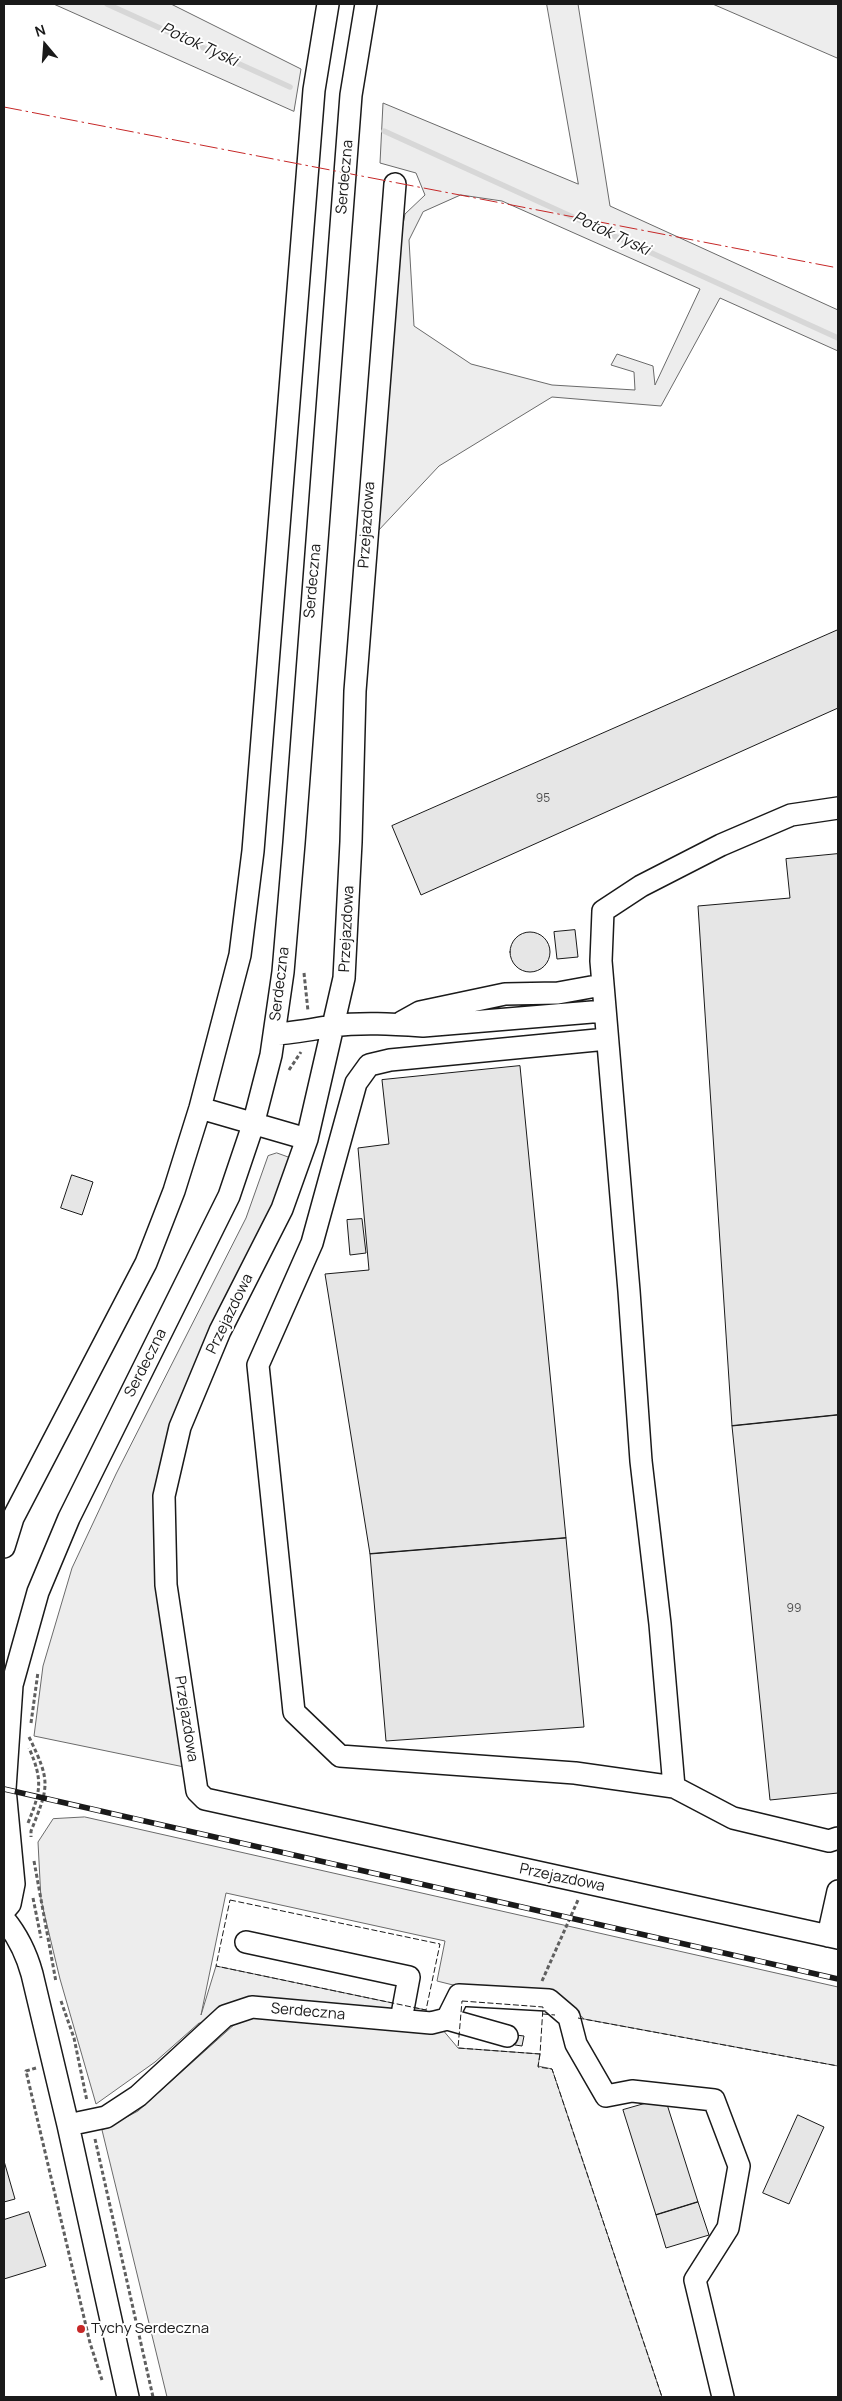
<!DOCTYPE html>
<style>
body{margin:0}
#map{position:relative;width:842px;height:2401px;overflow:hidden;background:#fff;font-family:Manrope,sans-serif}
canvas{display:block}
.frame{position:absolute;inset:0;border:5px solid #1a1a1a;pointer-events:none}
.north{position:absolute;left:20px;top:20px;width:50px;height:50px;-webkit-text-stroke:4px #fff;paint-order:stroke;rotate:342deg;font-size:14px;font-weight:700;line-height:20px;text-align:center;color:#1a1a1a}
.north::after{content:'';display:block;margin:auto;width:18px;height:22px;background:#1a1a1a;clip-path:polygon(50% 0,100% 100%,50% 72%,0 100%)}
</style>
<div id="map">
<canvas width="842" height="2401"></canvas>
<div class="frame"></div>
<div class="north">N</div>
</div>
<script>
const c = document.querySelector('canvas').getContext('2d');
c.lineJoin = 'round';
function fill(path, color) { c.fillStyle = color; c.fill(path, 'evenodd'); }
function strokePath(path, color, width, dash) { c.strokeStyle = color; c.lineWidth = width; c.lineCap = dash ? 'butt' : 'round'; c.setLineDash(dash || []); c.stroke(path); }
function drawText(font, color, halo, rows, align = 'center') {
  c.font = font + ' Manrope,sans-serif'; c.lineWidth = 4; c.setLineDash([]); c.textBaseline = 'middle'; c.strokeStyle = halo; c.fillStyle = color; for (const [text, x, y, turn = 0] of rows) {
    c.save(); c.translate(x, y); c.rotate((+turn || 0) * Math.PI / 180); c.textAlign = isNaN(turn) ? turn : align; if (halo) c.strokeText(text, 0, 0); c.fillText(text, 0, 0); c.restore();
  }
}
const built = new Path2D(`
 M54,4H171L301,69L294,111Z
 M547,4H578L610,206L838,310V351L720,298L661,406L552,397L439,466L377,532L402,229L405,214L425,195L416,173L380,163L383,103L578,184ZM461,195L502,201L700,289L655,385L653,366L617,354L611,365L634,372L635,390L552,385L471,364L414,326L409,240L423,212Z
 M713,4H838V58Z
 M277,1153L291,1158L159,1494L189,1768L34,1736L43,1666L72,1568L116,1474L246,1218L268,1156Z
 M85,1817L838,1987V2066L584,2019L563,1997L540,1990L457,1986L437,1981L445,1941L226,1893L201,2015L216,1966L426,2010L458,2048L540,2054L538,2066L552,2069L662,2397H167L102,2130L138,2111L236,2023H199L155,2062L96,2104L60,1979L41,1900L38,1842L53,1819Z`);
const stream = new Path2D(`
 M107,4L290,87
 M384,131L838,338`);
const building = new Path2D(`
 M838,630V708L421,895L392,826Z
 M838,854V1415L732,1426L698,906L790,898L786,859Z
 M575,930L578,957L557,959L554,932Z
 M510 952a20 20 0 1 1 40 0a20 20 0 1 1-40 0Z
 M520,1066L566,1538L370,1554L325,1274L369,1270L358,1148L389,1144L382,1080Z
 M72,1175L93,1182L82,1215L61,1208Z
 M362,1219L366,1253L350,1255L347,1220Z
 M838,1415V1793L770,1800L732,1426Z
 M566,1538L584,1727L386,1741L370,1554Z
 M516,2035L524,2036L522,2046L515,2045Z
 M665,2098L698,2202L656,2215L623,2110Z
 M798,2115L824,2127L789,2204L763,2193Z
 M4,2161L15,2199L4,2202Z
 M698,2202L709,2235L666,2248L656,2215Z
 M29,2212L46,2266L4,2279V2220Z`);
const path = new Path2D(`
 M304,973L308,1011
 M289,1070L301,1052
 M31,1723L38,1672
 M29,1737C51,1782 49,1786 31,1831V1837
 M28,1823C41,1791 43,1780 29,1748
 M34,1861L56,1982
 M33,1898L41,1938
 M542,1981L578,1900
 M61,2001L74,2038L87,2101
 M36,2068L26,2071L90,2343L102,2380
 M95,2139L153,2397`);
const minor = new Path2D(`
 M395,184L355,691L351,842L344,978L307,1139L282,1209L220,1331L180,1427L164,1496L166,1585L197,1791L205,1799L838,1938
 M838,808L791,815L721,845L641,886L603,911L601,961L629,1291L641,1461L660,1624L674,1787L733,1818L829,1841L838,1838
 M402,1022L420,1012L505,994L558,993L602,985
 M274,1034C294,1033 313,1029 332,1026C362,1022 393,1024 423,1026L604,1011
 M607,1039L390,1060L369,1065L356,1083L312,1243L258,1365L294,1712L340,1756L575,1773L674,1787
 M200,1108L307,1139
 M4,1547L13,1518L146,1263L174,1191L200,1108L240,955L253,851L314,90L328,4
 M4,1911L10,1904L14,1884L5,1789L12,1685L38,1592L69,1518L229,1196L253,1125L271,1055L283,972L294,843L351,95L366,4
 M4,1919C18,1936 26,1952 32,1974L68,2125L128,2397
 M828,1936L838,1891
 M246,1942L409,1977L401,2020
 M447,2019L507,2036
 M68,2125L106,2117L138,2096L225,2016L252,2007L431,2023L447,2019L459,1995L549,2000L569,2017L576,2044L606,2096L632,2091L714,2100L739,2166L728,2228L695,2280L723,2397`);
const rail = new Path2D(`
 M4,1789L838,1979`);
const fence = new Path2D(`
 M230,1900L440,1944L426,2010L216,1966Z
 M462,2001L543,2007L540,2054L458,2048Z
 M543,2014L555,2015
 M578,2018L838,2066
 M540,2054L538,2067L552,2069L662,2397`);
const power = new Path2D(`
 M4,107L838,268`);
const markers = [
 [81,2329,5,"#c62828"]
];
const numberNames = [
 ["95",543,799],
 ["99",794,1609]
];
const streetNames = [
 ["Serdeczna",345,177,-85],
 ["Przejazdowa",367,525,-86],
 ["Serdeczna",313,581,-85],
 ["Przejazdowa",347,929,-87],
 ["Serdeczna",280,984,-83],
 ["Przejazdowa",230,1314,-64],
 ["Serdeczna",146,1363,-63],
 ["Przejazdowa",186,1719,81],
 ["Przejazdowa",562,1878,12],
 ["Serdeczna",308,2012,5]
];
const poiNames = [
 ["Tychy Serdeczna",91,2329]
];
const waterNames = [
 ["Potok Tyski",199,45,25],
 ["Potok Tyski",611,234,25]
];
fill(built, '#ededed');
strokePath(built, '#6a6a6a', 1);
strokePath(stream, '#d7d7d7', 5.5);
fill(building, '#e6e6e6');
strokePath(building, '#1a1a1a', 1);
strokePath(minor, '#1a1a1a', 24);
strokePath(path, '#5f5f5f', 3, [4, 2.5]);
strokePath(minor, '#fff', 21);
strokePath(rail, '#1a1a1a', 5.5);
strokePath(rail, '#fff', 4, [11]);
strokePath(fence, '#1a1a1a', 1, [6, 2.5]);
strokePath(power, '#c62828', 1, [18, 4, 2.5, 4]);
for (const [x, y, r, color] of markers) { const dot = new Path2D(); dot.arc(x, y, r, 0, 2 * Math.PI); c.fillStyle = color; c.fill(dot); strokePath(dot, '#fff', 2); }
drawText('12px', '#4d4d4d', null, numberNames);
drawText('15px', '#1a1a1a', '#fff', streetNames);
drawText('15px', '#1a1a1a', '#fff', poiNames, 'left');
drawText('italic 16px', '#1a1a1a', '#fff', waterNames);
</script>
